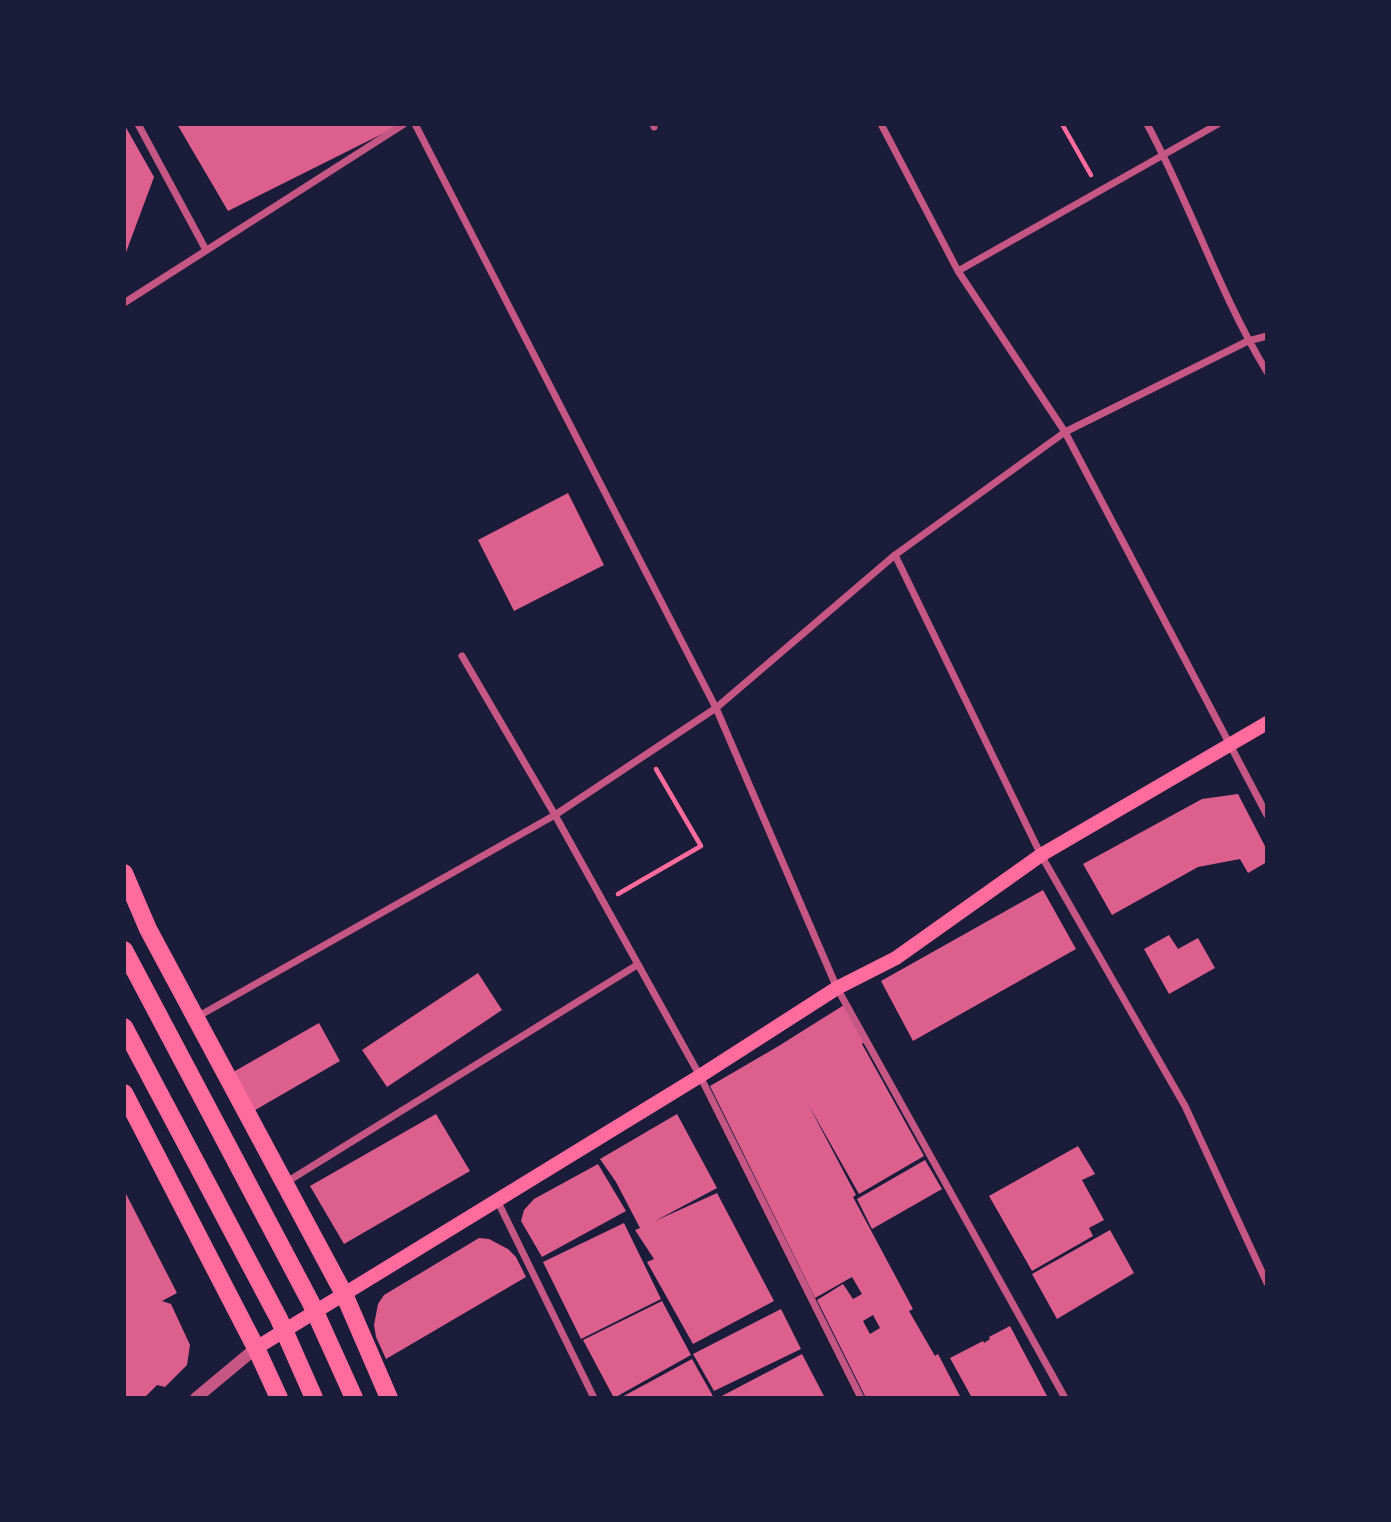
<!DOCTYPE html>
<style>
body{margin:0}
#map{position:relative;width:1391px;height:1522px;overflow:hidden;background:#1b1b3a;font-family:Raleway,sans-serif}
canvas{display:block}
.frame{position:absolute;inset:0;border:126px solid #1b1b3a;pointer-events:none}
</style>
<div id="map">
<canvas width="1391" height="1522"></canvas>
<div class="frame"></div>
</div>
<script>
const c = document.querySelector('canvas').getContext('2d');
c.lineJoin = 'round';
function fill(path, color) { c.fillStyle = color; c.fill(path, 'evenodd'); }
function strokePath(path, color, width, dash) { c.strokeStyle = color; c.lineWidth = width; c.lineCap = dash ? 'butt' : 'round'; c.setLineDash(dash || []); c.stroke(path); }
const building = new Path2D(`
 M124,124L154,177L125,255H124Z
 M177,124H402L228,211Z
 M568,493L604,565L514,611L478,540Z
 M1238,794L1267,850V862L1248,873L1240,859L1198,867L1112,915L1083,864L1202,799Z
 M1043,890L1076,949L913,1041L881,981Z
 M1169,935L1178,949L1198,938L1215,968L1169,994L1144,949Z
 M478,973L502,1010L387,1087L362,1050Z
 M844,1005L865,1042L862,1044L924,1156L859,1194L808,1104L856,1195L853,1197L913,1309L909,1311L935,1356L938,1354L961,1398H866L817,1300L843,1284L853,1299L862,1294L852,1277L815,1298L710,1086L777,1047ZM873,1315L880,1328L870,1334L863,1321Z
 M319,1023L340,1061L250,1113L228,1075Z
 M436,1114L470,1171L344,1244L310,1186Z
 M677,1114L717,1188L655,1221L717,1193L774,1301L693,1344L647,1262L654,1259L635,1230L640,1228L616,1182L600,1159Z
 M1078,1146L1095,1174L1082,1180L1104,1220L1089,1228L1093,1236L1032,1271L989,1196Z
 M925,1160L942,1189L872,1229L857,1199Z
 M598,1164L626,1211L542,1257L521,1221L524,1210L534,1199Z
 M124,1190L177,1293L162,1301L171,1304L190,1345L187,1365L165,1387L157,1385L144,1398H124Z
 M624,1223L661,1299L581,1339L543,1262Z
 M1110,1230L1134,1273L1057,1319L1032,1274Z
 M479,1238L489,1239L508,1249L516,1257L526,1277L386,1359L376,1337L374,1325L378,1304L384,1295Z
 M662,1301L691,1355L614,1398L583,1340Z
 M781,1309L801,1349L714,1391L693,1354Z
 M1010,1326L1047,1396L1044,1398H972L950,1358L983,1341L984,1343L990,1339L989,1337Z
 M802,1354L825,1398H718Z
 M692,1359L714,1398H620Z`);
const path = new Path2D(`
 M1062,124L1091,175
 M618,894L701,846L656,769`);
const minor = new Path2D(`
 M138,124L206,250
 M415,124L716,708L837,988L1065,1398
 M653,124L654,127
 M881,124L958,271L1065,432L1267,815
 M1147,124C1191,205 1219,293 1267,372
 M958,271L1218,124
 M124,303L404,124
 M895,555L1041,855L1185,1106L1267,1283
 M462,656L555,815L700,1076L861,1398
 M197,1017L555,815L716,708L895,555L1065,432L1248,341L1267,336
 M285,1183L637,965
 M497,1200L594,1398`);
const tertiary = new Path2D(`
 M196,1398L256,1348`);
const secondary = new Path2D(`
 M256,1348L700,1076L837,988L896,958L1041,855L1267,723`);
const primary = new Path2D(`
 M124,873L148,929L344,1294L389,1398
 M124,950L311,1303L354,1398
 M124,1027L279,1319L314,1398
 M124,1093L256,1348L279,1398`);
fill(building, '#dd5f8e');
strokePath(path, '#ff6b9d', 4.5);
strokePath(minor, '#c65784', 7);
strokePath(tertiary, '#c65784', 12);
strokePath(secondary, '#ff6b9d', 14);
strokePath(primary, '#ff6b9d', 18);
</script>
